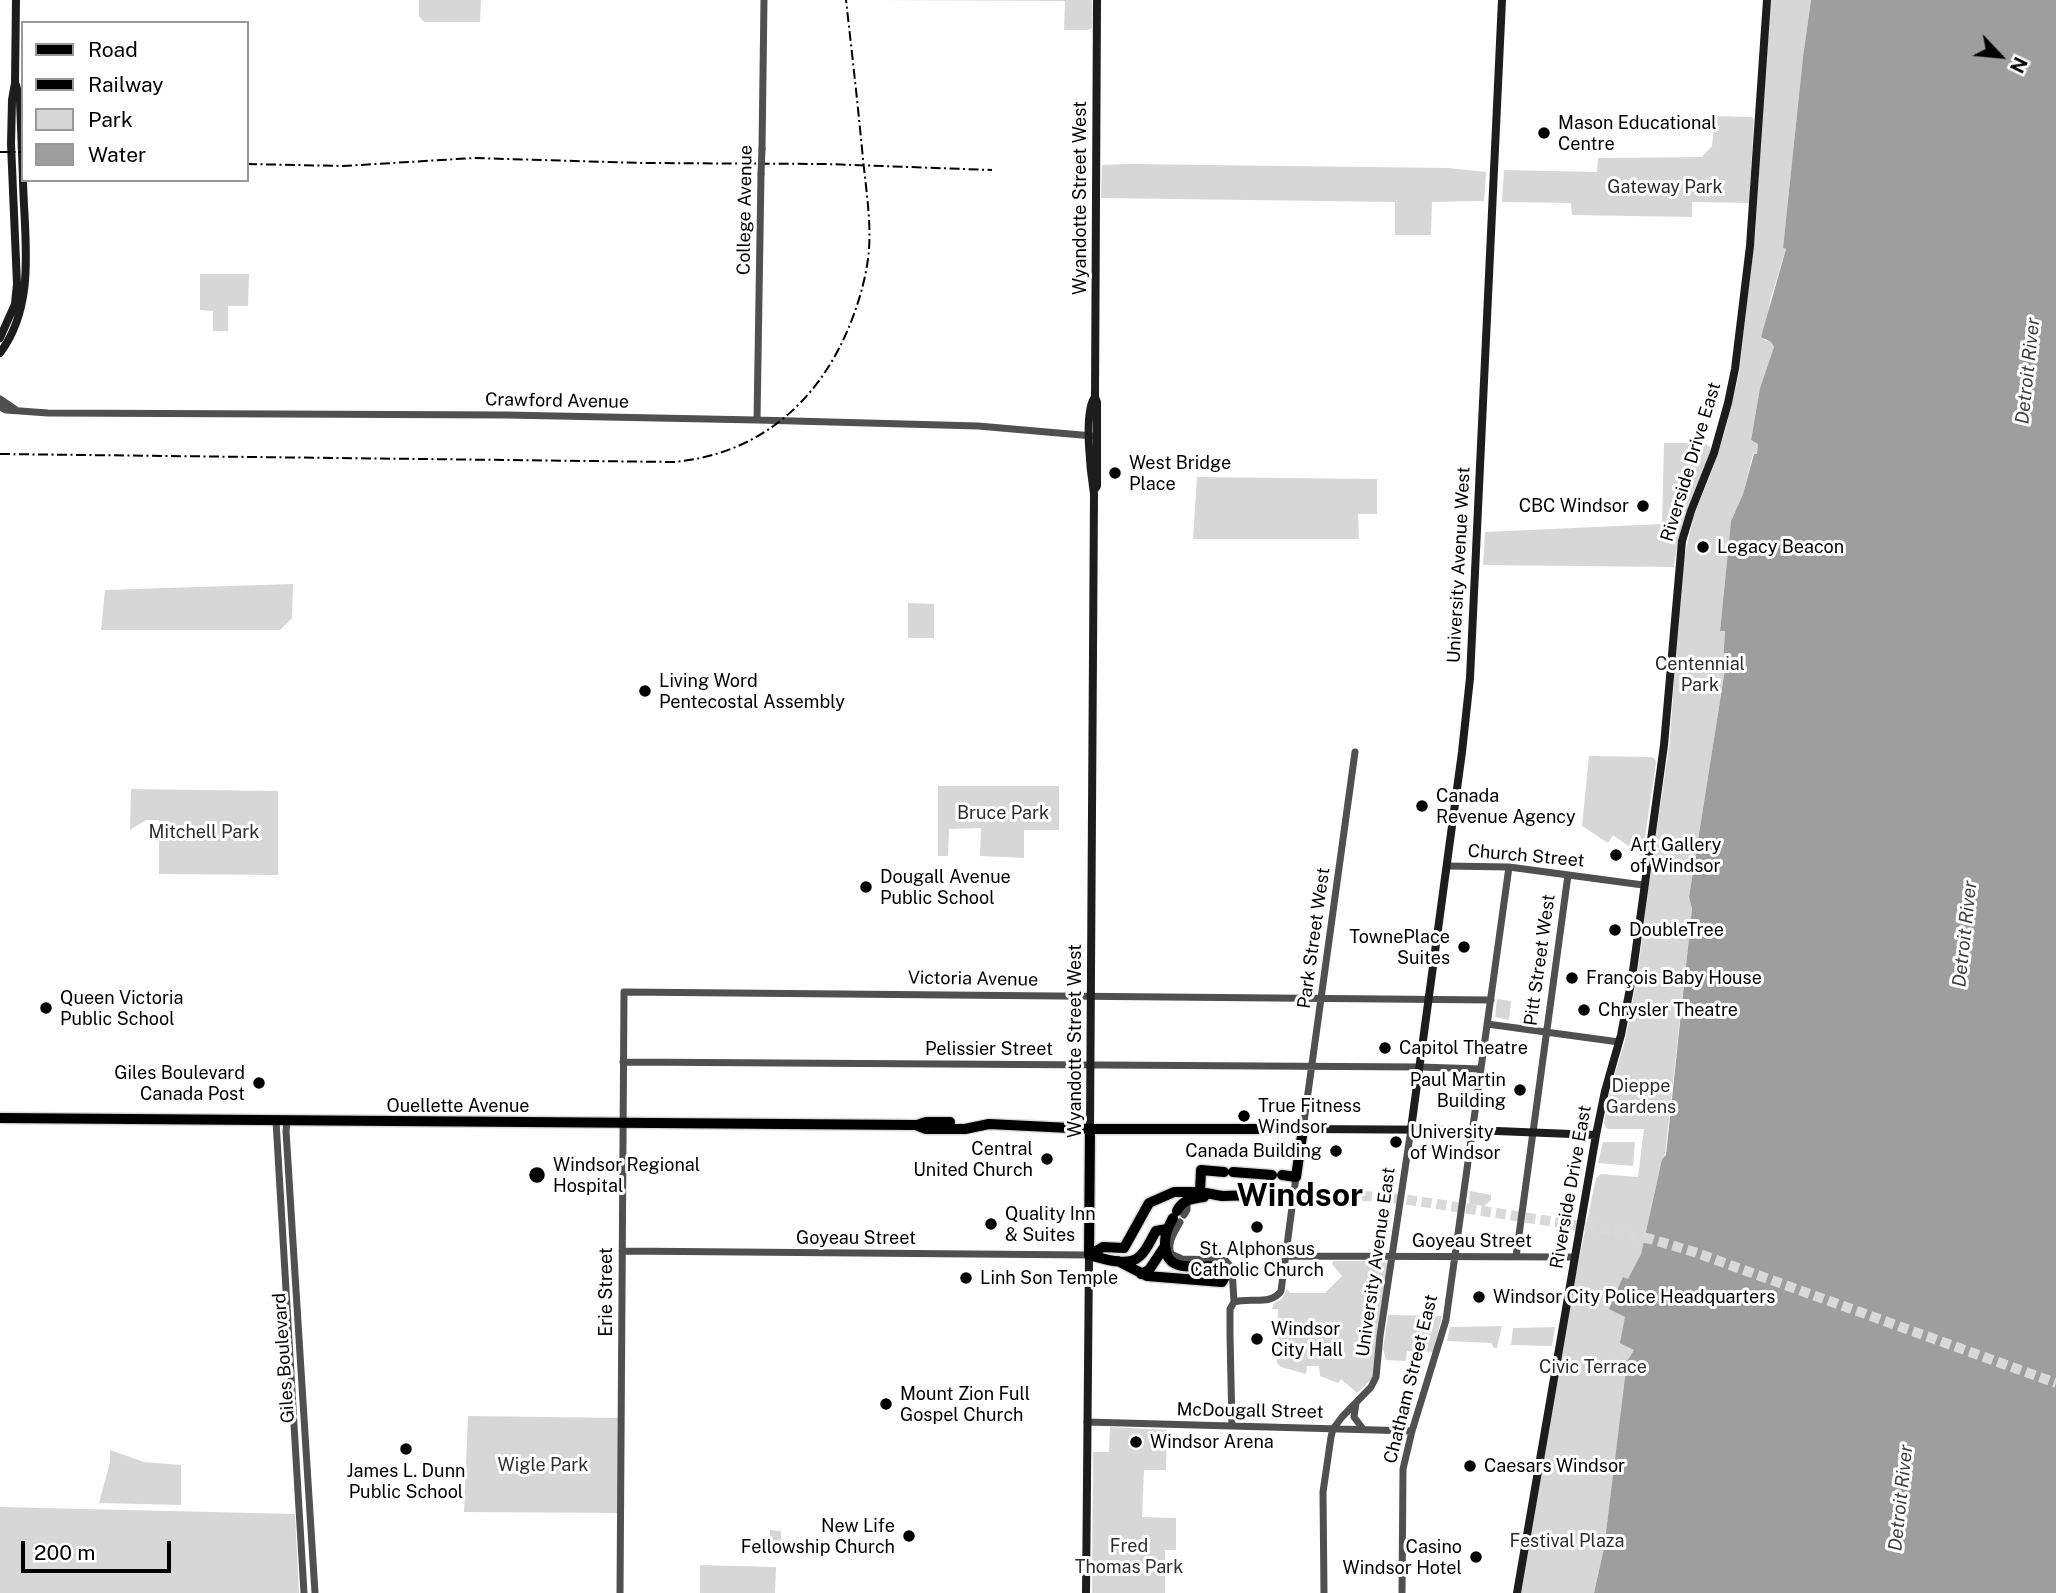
<!DOCTYPE html>
<meta charset="utf-8">
<style>
body{margin:0}
#map{position:relative;width:2056px;height:1593px;overflow:hidden;background:#fff;font-family:"Public Sans",sans-serif}
canvas{display:block}
.legend{position:absolute;left:21px;top:21px;width:228px;height:161px;box-sizing:border-box;background:#fff;border:2px solid #999;margin:0;padding:9px 12px;list-style:none;font-size:21px;color:#000}
.legend li{display:flex;align-items:center;gap:14px;height:35px}
.legend b{width:35px;border:2px solid #999}
.north{position:absolute;left:1965px;top:21px;width:70px;height:70px;-webkit-text-stroke:5px #fff;paint-order:stroke;rotate:116deg;font-size:19px;font-weight:700;line-height:28px;text-align:center;color:#000}
.north::after{content:'';display:block;margin:auto;width:24px;height:32px;background:#000;clip-path:polygon(50% 0,100% 100%,50% 72%,0 100%)}
.scale{position:absolute;left:21px;top:1541px;width:150px;height:32px;box-sizing:border-box;border:4px solid #000;border-top:0;padding-left:9px;font-size:21px;line-height:24px;white-space:nowrap;color:#000;-webkit-text-stroke:5px #fff;paint-order:stroke}
</style>
<div id="map">
<canvas width="2056" height="1593"></canvas>
<ul class="legend">
<li><b style="height:9px;background:#000"></b>Road</li>
<li><b style="height:9px;background:#000"></b>Railway</li>
<li><b style="height:19px;background:#d7d7d7"></b>Park</li>
<li><b style="height:19px;background:#9e9e9e"></b>Water</li>
</ul>
<div class="north">N</div>
<div class="scale">200 m</div>
</div>
<script>
const c = document.querySelector('canvas').getContext('2d');
c.lineJoin = 'round';
function fill(path, color) { c.fillStyle = color; c.fill(path, 'evenodd'); }
function strokePath(path, color, width, dash) { c.strokeStyle = color; c.lineWidth = width; c.lineCap = dash ? 'butt' : 'round'; c.setLineDash(dash || []); c.stroke(path); }
function drawText(font, color, halo, rows, align = 'center') {
  c.font = font + ' "Public Sans",sans-serif'; c.lineWidth = 6; c.setLineDash([]); c.textBaseline = 'middle'; c.strokeStyle = halo; c.fillStyle = color; for (const [text, x, y, turn = 0] of rows) {
    c.save(); c.translate(x, y); c.rotate((+turn || 0) * Math.PI / 180); c.textAlign = isNaN(turn) ? turn : align; if (halo) c.strokeText(text, 0, 0); c.fillText(text, 0, 0); c.restore();
  }
}
const green = new Path2D(`
 M419,0H481L480,22H424L419,16Z
 M876,0H1092V28L1088,30H1064L1065,1Z
 M1770,0H1811L1803,57L1783,248L1786,249L1770,301L1764,340L1771,342L1774,347L1760,388L1751,440L1759,444L1757,454H1753L1743,494L1731,521L1720,631H1725L1723,663H1726L1689,897L1692,909L1665,1155L1662,1159L1641,1254L1628,1280L1624,1278L1626,1317L1634,1350L1627,1361L1604,1548L1594,1593H1521L1572,1293L1596,1178L1601,1174L1638,1177L1644,1129H1608L1606,1128L1604,1123L1611,1086L1625,1041L1637,979L1648,891L1670,739L1682,567L1694,515L1710,476L1725,431L1739,374L1755,235Z
 M1715,116L1751,117L1754,119L1749,203L1692,202V217L1572,215L1571,203L1502,202L1504,170L1597,172L1598,158L1702,157L1712,146Z
 M1130,164L1449,168L1486,172L1484,201L1432,202L1431,235H1395V202L1101,198L1102,165Z
 M200,274H249L248,306H228V331H213V311L200,310Z
 M1664,443H1705L1710,447L1711,450C1696,489 1679,526 1674,567L1483,565L1485,532L1662,524Z
 M1197,477L1377,479V514H1358L1359,539H1193Z
 M293,584L292,618L280,630H101L105,590Z
 M908,603L934,604V638H908Z
 M1589,756L1651,757L1655,759L1656,763L1642,856L1613,835L1608,843L1582,826Z
 M938,786H1059V830H1024V858L980,856L981,828L949,829L948,856H938Z
 M131,789L278,791V875L159,874V820H146L130,830Z
 M1497,999L1511,1001L1509,1020L1495,1017Z
 M1603,1142H1635L1633,1166L1598,1163Z
 M1470,1191L1491,1195V1200L1484,1206L1469,1204Z
 M1333,1261H1383L1387,1263L1388,1267L1373,1378L1357,1393L1341,1379L1338,1383L1320,1376L1319,1366H1307L1306,1374L1281,1367L1277,1363L1278,1309H1272L1274,1303L1282,1299L1287,1289L1290,1293H1325L1342,1276L1332,1264Z
 M1388,1315L1442,1316L1433,1352L1407,1351L1406,1361L1386,1360L1383,1349Z
 M1502,1326L1497,1348H1494L1491,1343L1447,1341L1450,1327Z
 M1555,1327L1552,1346L1511,1345L1513,1328Z
 M468,1416L621,1418V1513L464,1512Z
 M1110,1427L1167,1430L1166,1470H1144L1142,1517L1176,1518V1550H1165V1593H1092L1093,1452H1109Z
 M110,1450L144,1462L181,1465V1505L99,1503L110,1462Z
 M0,1507L295,1514L299,1593H0Z
 M770,1530L781,1531V1552H770Z
 M700,1565L776,1567L775,1593H700Z`);
const water = new Path2D(`
 M1811,0H2056V1593H1594L1604,1548L1627,1361L1634,1350L1620,1343L1625,1317L1609,1309L1623,1277L1628,1279L1641,1254L1662,1159L1666,1155L1692,909L1689,897L1726,663H1723L1725,631H1720L1731,521L1743,494L1754,454H1757L1758,444L1751,440L1760,388L1774,347L1771,342L1761,337L1786,249L1783,248L1803,57Z`);
const primaryTunnel = new Path2D(`
 M1257,1195L1364,1196L1403,1199L1608,1230L1651,1239L1694,1252L2056,1383`);
const tertiary = new Path2D(`
 M762,149L764,0
 M0,399L16,410
 M0,407L6,410L48,413L506,415L757,420L978,426L1093,436
 M757,420L761,174
 M1447,866L1509,867L1643,885
 M1487,1024L1619,1042
 M623,1062L1420,1067L1481,1069
 M276,1121L304,1593
 M287,1121L286,1131L315,1593
 M1303,1129L1355,752
 M1184,1215L1187,1210V1200
 M1180,1222C1174,1233 1167,1242 1171,1254L1182,1259L1222,1260L1226,1261L1232,1268L1234,1302L1230,1309V1335L1232,1426
 M622,1251L1089,1255
 M1286,1256L1573,1257
 M1516,1257L1568,875
 M1234,1302C1250,1297 1271,1306 1281,1291L1296,1177
 M1356,1403L1354,1417L1363,1429
 M1087,1422L1412,1431
 M620,1593L624,992L1491,1000
 M1324,1593L1323,1492L1331,1437L1333,1429L1342,1417L1371,1387L1376,1377L1380,1336L1411,1129
 M1402,1593L1403,1469L1412,1431L1446,1320L1509,867`);
const secondary = new Path2D(`
 M16,85L20,101L23,179
 M0,338L15,304L17,284L11,144L12,100L15,83L16,0
 M0,353C37,304 24,237 23,180
 M1094,490L1097,486V402L1095,397L1097,0
 M1090,1129L1094,494C1091,475 1083,411 1095,397
 M1303,1129L1472,1130L1596,1135
 M1411,1129L1462,752L1470,678L1502,0
 M1086,1593L1089,1255
 M1517,1593L1596,1135L1605,1091L1621,1035L1632,978L1664,745L1682,541L1691,511L1714,453L1728,403L1735,369L1750,246L1767,0`);
const primary = new Path2D(`
 M0,1118L916,1125L926,1129H965L989,1124L1090,1129H1303L1296,1177L1282,1175
 M917,1125L926,1122H950
 M1233,1172L1272,1175
 M1200,1192L1201,1170L1224,1172
 M1177,1211C1183,1199 1192,1199 1204,1197
 M1089,1255L1103,1247L1124,1248L1149,1203L1174,1192H1200L1222,1196L1257,1195
 M1089,1255L1090,1129
 M1089,1255C1102,1258 1128,1268 1140,1256C1147,1250 1151,1239 1156,1231L1167,1229
 M1118,1261L1147,1276L1222,1282L1226,1275L1221,1267C1204,1263 1170,1275 1166,1251C1163,1239 1167,1229 1173,1218
 M1141,1274L1149,1270L1165,1246`);
const rail = new Path2D(`
 M0,152H23
 M247,164L343,166L474,158L642,163L826,164L992,170
 M0,454L674,462C760,454 820,401 851,322C860,299 867,274 869,249C871,219 866,189 863,159C858,106 852,53 846,0`);
const tertiaryBridge = new Path2D(`
 M761,174L762,149`);
const markers = [
 [1544,133,7,"#000"],
 [1115,473,7,"#000"],
 [1643,506,7,"#000"],
 [1703,547,7,"#000"],
 [645,691,7,"#000"],
 [1422,806,7,"#000"],
 [1616,855,7,"#000"],
 [866,887,7,"#000"],
 [1615,930,7,"#000"],
 [1464,947,7,"#000"],
 [1572,978,7,"#000"],
 [46,1008,7,"#000"],
 [1584,1010,7,"#000"],
 [1385,1048,7,"#000"],
 [259,1083,7,"#000"],
 [1520,1090,7,"#000"],
 [1244,1116,7,"#000"],
 [1396,1142,7,"#000"],
 [1336,1151,7,"#000"],
 [1047,1159,7,"#000"],
 [537,1175,9,"#000"],
 [991,1224,7,"#000"],
 [1257,1227,7,"#000"],
 [966,1278,7,"#000"],
 [1479,1297,7,"#000"],
 [1257,1339,7,"#000"],
 [886,1404,7,"#000"],
 [1136,1442,7,"#000"],
 [406,1449,7,"#000"],
 [1470,1466,7,"#000"],
 [909,1536,7,"#000"],
 [1476,1557,7,"#000"]
];
const poiNames = [
 ["Mason Educational",1558,123],
 ["Centre",1558,144],
 ["West Bridge",1129,463],
 ["Place",1129,484],
 ["CBC Windsor",1629,506,"right"],
 ["Legacy Beacon",1717,547],
 ["Living Word",659,681],
 ["Pentecostal Assembly",659,702],
 ["Canada",1436,796],
 ["Revenue Agency",1436,817],
 ["Art Gallery",1630,845],
 ["of Windsor",1630,866],
 ["Dougall Avenue",880,877],
 ["Public School",880,898],
 ["DoubleTree",1629,930],
 ["TownePlace",1450,937,"right"],
 ["Suites",1450,958,"right"],
 ["François Baby House",1586,978],
 ["Queen Victoria",60,998],
 ["Public School",60,1019],
 ["Chrysler Theatre",1598,1010],
 ["Capitol Theatre",1399,1048],
 ["Giles Boulevard",245,1073,"right"],
 ["Canada Post",245,1094,"right"],
 ["Paul Martin",1506,1080,"right"],
 ["Building",1506,1101,"right"],
 ["True Fitness",1258,1106],
 ["Windsor",1258,1127],
 ["University",1410,1132],
 ["of Windsor",1410,1153],
 ["Central",1033,1149,"right"],
 ["United Church",1033,1170,"right"],
 ["Canada Building",1322,1151,"right"],
 ["Windsor Regional",553,1165],
 ["Hospital",553,1186],
 ["Quality Inn",1005,1214],
 ["& Suites",1005,1235],
 ["St. Alphonsus",1257,1249,"center"],
 ["Catholic Church",1257,1270,"center"],
 ["Linh Son Temple",980,1278],
 ["Windsor City Police Headquarters",1493,1297],
 ["Windsor",1271,1329],
 ["City Hall",1271,1350],
 ["Mount Zion Full",900,1394],
 ["Gospel Church",900,1415],
 ["Windsor Arena",1150,1442],
 ["Caesars Windsor",1484,1466],
 ["James L. Dunn",406,1471,"center"],
 ["Public School",406,1492,"center"],
 ["New Life",895,1526,"right"],
 ["Fellowship Church",895,1547,"right"],
 ["Casino",1462,1547,"right"],
 ["Windsor Hotel",1462,1568,"right"]
];
const parkNames = [
 ["Gateway Park",1665,187],
 ["Centennial",1700,664],
 ["Park",1700,685],
 ["Bruce Park",1003,813],
 ["Mitchell Park",204,832],
 ["Dieppe",1641,1086],
 ["Gardens",1641,1107],
 ["Civic Terrace",1593,1367],
 ["Wigle Park",543,1465],
 ["Festival Plaza",1567,1541],
 ["Fred",1129,1546],
 ["Thomas Park",1129,1567]
];
const streetNames = [
 ["Wyandotte Street West",1080,198,-90],
 ["College Avenue",745,210,-89],
 ["Crawford Avenue",557,401,1],
 ["Riverside Drive East",1691,462,-73],
 ["University Avenue West",1459,565,-87],
 ["Church Street",1526,856,5],
 ["Park Street West",1314,938,-82],
 ["Pitt Street West",1540,960,-82],
 ["Victoria Avenue",973,979,1],
 ["Wyandotte Street West",1075,1041,-90],
 ["Pelissier Street",989,1049],
 ["Ouellette Avenue",458,1106],
 ["Riverside Drive East",1571,1187,-80],
 ["Goyeau Street",856,1238],
 ["Goyeau Street",1472,1241],
 ["University Avenue East",1376,1262,-82],
 ["Erie Street",606,1292,-90],
 ["Giles Boulevard",284,1358,-94],
 ["Chatham Street East",1411,1379,-76],
 ["McDougall Street",1250,1411,1]
];
const waterNames = [
 ["Detroit River",2028,371,-84],
 ["Detroit River",1965,934,-84],
 ["Detroit River",1901,1498,-84]
];
const townNames = [
 ["Windsor",1300,1196]
];
fill(green, '#d7d7d7');
fill(water, '#9e9e9e');
strokePath(primaryTunnel, '#d9d9d9', 10, [10, 5]);
strokePath(primary, '#dbdbdb', 13);
strokePath(tertiary, '#505050', 7);
strokePath(secondary, '#1d1d1d', 8);
strokePath(primary, '#000', 10);
strokePath(rail, '#000', 2, [10, 3.5, 2, 3.5]);
strokePath(tertiaryBridge, '#505050', 7);
for (const [x, y, r, color] of markers) { const dot = new Path2D(); dot.arc(x, y, r, 0, 2 * Math.PI); c.fillStyle = color; c.fill(dot); strokePath(dot, '#fff', 2.5); }
drawText('18px', '#000', '#fff', poiNames, 'left');
drawText('18px', '#2e2e2e', '#fff', parkNames);
drawText('18px', '#000', '#fff', streetNames);
drawText('italic 19px', '#3f3f3f', '#fff', waterNames);
drawText('bold 32px', '#000', '#fff', townNames);
</script>
